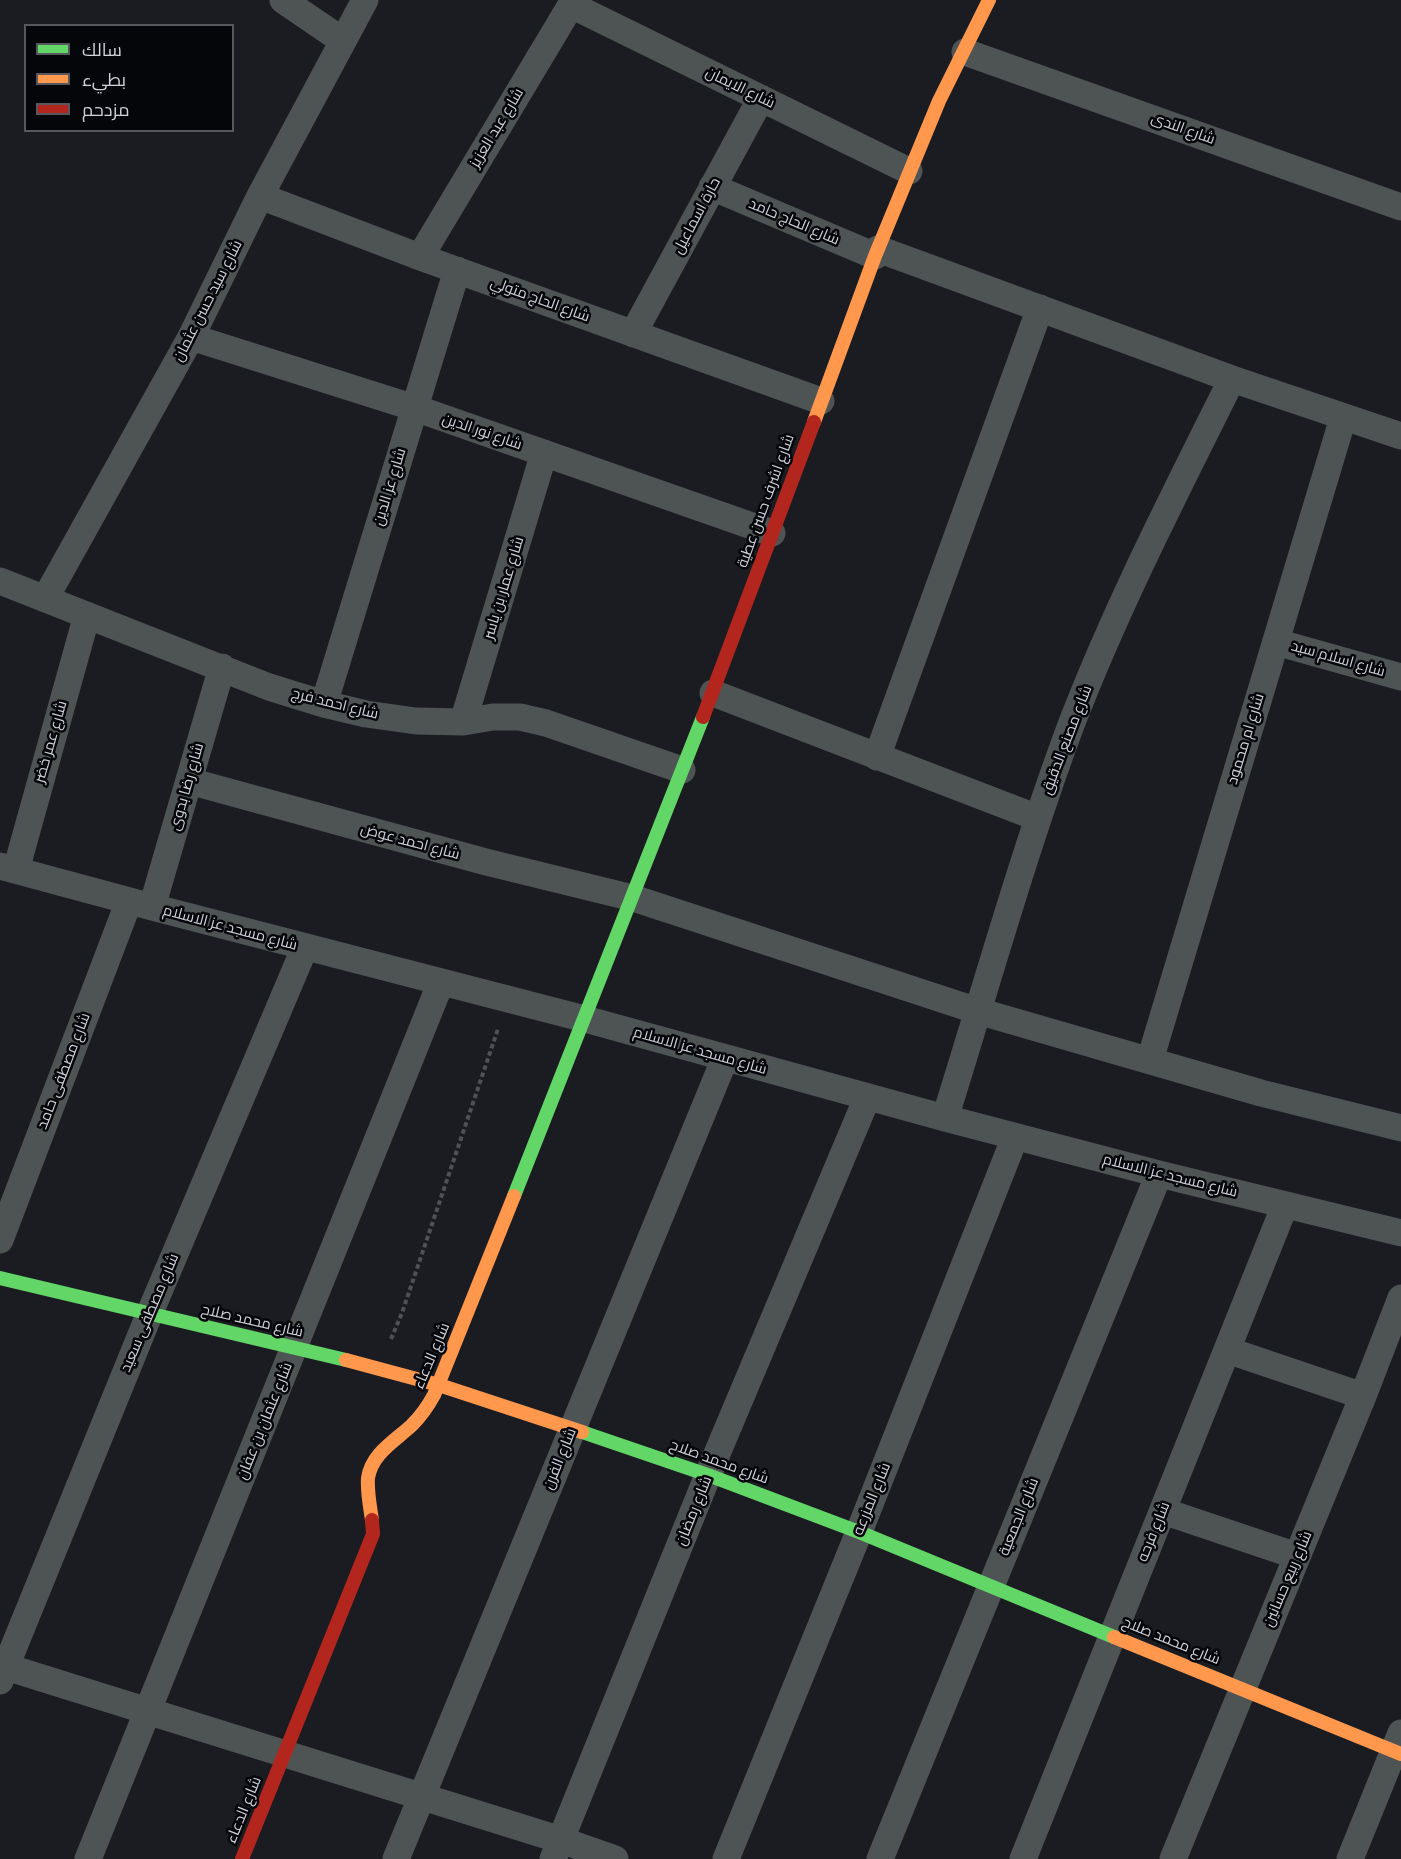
<!DOCTYPE html>
<meta charset="utf-8">
<style>
body{margin:0}
#map{position:relative;width:1401px;height:1859px;overflow:hidden;background:#1a1c22;font-family:"Fira Sans Condensed",Cairo,sans-serif}
canvas{display:block}
.legend{position:absolute;left:24px;top:24px;width:210px;height:108px;box-sizing:border-box;background:#05060a;border:2px solid #56585e;margin:0;padding:8px 10px;list-style:none;font-size:18px;color:#d0d2db}
.legend li{display:flex;align-items:center;gap:12px;height:30px}
.legend b{width:30px;border:2px solid #56585e}
</style>
<div id="map">
<canvas width="1401" height="1859"></canvas>
<ul class="legend">
<li><b style="height:8px;background:#63d668"></b>سالك</li>
<li><b style="height:8px;background:#ff974d"></b>بطيء</li>
<li><b style="height:8px;background:#b3261e"></b>مزدحم</li>
</ul>
</div>
<script>
const c = document.querySelector('canvas').getContext('2d');
c.lineJoin = 'round';
function strokePath(path, color, width, dash) { c.strokeStyle = color; c.lineWidth = width; c.lineCap = dash ? 'butt' : 'round'; c.setLineDash(dash || []); c.stroke(path); }
function drawText(font, color, halo, rows, align = 'center') {
  c.font = font + ' "Fira Sans Condensed",Cairo,sans-serif'; c.lineWidth = 5; c.setLineDash([]); c.textBaseline = 'middle'; c.strokeStyle = halo; c.fillStyle = color; for (const [text, x, y, turn = 0] of rows) {
    c.save(); c.translate(x, y); c.rotate((+turn || 0) * Math.PI / 180); c.textAlign = isNaN(turn) ? turn : align; if (halo) c.strokeText(text, 0, 0); c.fillText(text, 0, 0); c.restore();
  }
}
const path = new Path2D(`
 M391,1339L402,1313L498,1029`);
const street = new Path2D(`
 M283,0L343,41
 M571,5L909,171
 M965,52L1401,207
 M712,187L875,256
 M260,196L420,257L821,401
 M878,249L1232,379L1401,436
 M420,257L574,0
 M633,334L761,98
 M191,337L415,408L772,533
 M0,581L269,687L324,704L366,714L416,721L463,722L493,717H520L546,723L682,770
 M45,599L191,337L260,196L365,0
 M1276,642L1401,677
 M713,693L1038,818
 M324,704L457,270
 M463,722L544,453
 M877,757L1040,308
 M189,781L486,862L633,898L978,1011L1261,1093L1401,1128
 M0,866L152,907L585,1019L945,1118L1159,1174L1401,1233
 M16,870L87,615
 M152,907L222,667
 M1150,1060L1343,418
 M945,1118C986,987 1023,854 1071,725C1117,606 1175,493 1232,379
 M0,1240L129,901
 M1227,1350L1363,1396
 M1163,1511L1297,1556
 M0,1665L561,1840L615,1859
 M0,1681L149,1315L305,947
 M88,1859L441,982
 M396,1859L725,1058
 M553,1859L708,1475L867,1098
 M726,1859L859,1532L1015,1137
 M880,1859L1159,1174
 M1023,1859L1285,1205
 M1173,1859L1363,1396L1401,1298
 M1350,1859L1401,1733`);
const fast = new Path2D(`
 M514,1196L703,717
 M0,1278L346,1360
 M582,1432L708,1475L859,1532L1114,1637`);
const slow = new Path2D(`
 M814,422L875,256L939,101L989,0
 M346,1360L439,1385L582,1432
 M372,1520C370,1506 367,1492 368,1478C372,1453 395,1441 412,1425C421,1416 428,1406 434,1395L514,1196
 M1114,1637L1401,1754`);
const jam = new Path2D(`
 M703,717L814,422
 M242,1859L373,1534L372,1520`);
const streetNames = [
 ["شارع الايمان",740,88,26],
 ["شارع عبد العزيز",497,128,-59],
 ["شارع الندى",1183,129,20],
 ["حارة اسماعيل",697,216,-62],
 ["شارع الحاج حامد",794,222,23],
 ["شارع الحاج متولي",540,300,20],
 ["شارع سيد حسن عثمان",208,301,-63],
 ["شارع نور الدين",482,432,19],
 ["شارع عز الدين",390,487,-73],
 ["شارع اشرف حسن عطية",766,501,-70],
 ["شارع عمار بن ياسر",504,588,-73],
 ["شارع اسلام سيد",1338,659,16],
 ["شارع احمد فرج",335,704,14],
 ["شارع ام محمود",1246,739,-73],
 ["شارع مصنع الدقيق",1067,740,-69],
 ["شارع عمر خضر",51,742,-74],
 ["شارع رضا بدوى",187,787,-74],
 ["شارع احمد عوض",410,842,15],
 ["شارع مسجد عز الاسلام",230,928,15],
 ["شارع مسجد عز الاسلام",700,1051,16],
 ["شارع مصطفى حامد",64,1071,-69],
 ["شارع مسجد عز الاسلام",1170,1176,14],
 ["شارع مصطفى سعيد",150,1313,-67],
 ["شارع محمد صلاح",252,1321,13],
 ["شارع الدعاء",432,1356,-67],
 ["شارع عثمان بن عفان",265,1421,-68],
 ["شارع الفرن",560,1459,-68],
 ["شارع محمد صلاح",719,1462,20],
 ["شارع المزرعه",872,1499,-68],
 ["شارع رمضان",694,1511,-68],
 ["شارع الجمعية",1019,1517,-68],
 ["شارع فرحه",1154,1532,-68],
 ["شارع ربيع حسانين",1288,1579,-67],
 ["شارع محمد صلاح",1171,1641,22],
 ["شارع الدعاء",244,1810,-68]
];
strokePath(path, '#4f5252', 4, [4.5, 3]);
strokePath(street, '#4e5453', 27);
strokePath(fast, '#63d668', 14);
strokePath(slow, '#ff974d', 14);
strokePath(jam, '#b3261e', 14);
drawText('15px', '#d0d2db', '#05060a', streetNames);
</script>
